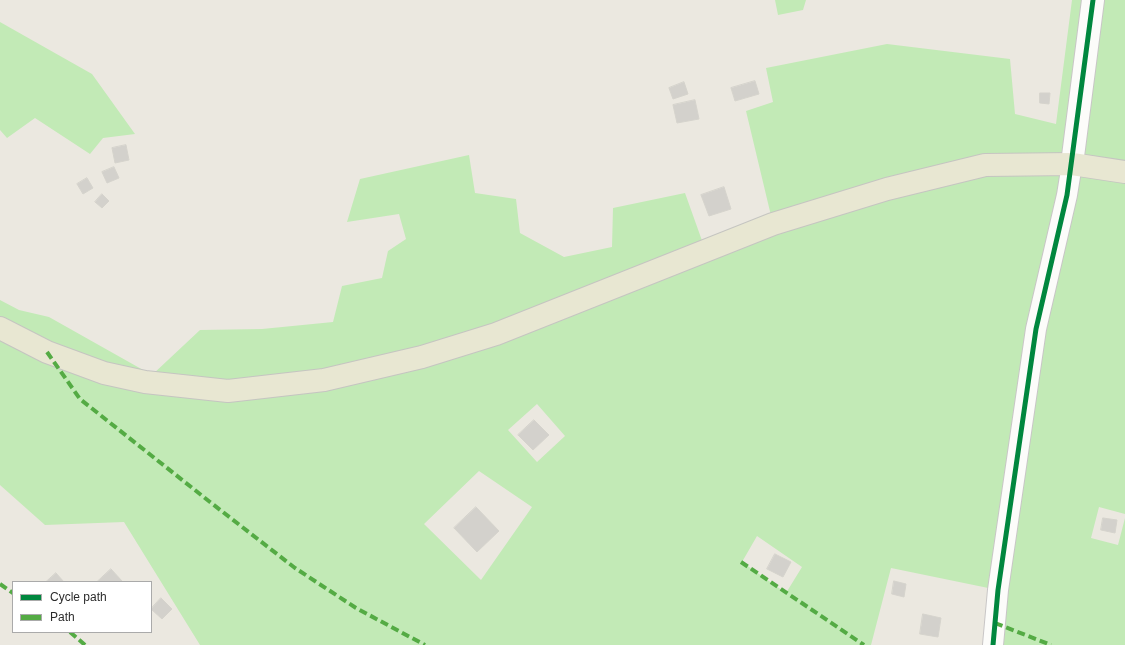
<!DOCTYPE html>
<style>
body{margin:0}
#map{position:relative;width:1125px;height:645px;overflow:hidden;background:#ebe8e0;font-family:Arial,sans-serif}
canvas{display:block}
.legend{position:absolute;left:12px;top:581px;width:140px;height:52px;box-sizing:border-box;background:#fff;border:1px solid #aaa;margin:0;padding:5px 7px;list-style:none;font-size:12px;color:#2b2b2b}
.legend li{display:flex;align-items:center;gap:8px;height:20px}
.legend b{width:20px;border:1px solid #aaa}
</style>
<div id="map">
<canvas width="1125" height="645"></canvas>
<ul class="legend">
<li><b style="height:5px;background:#00873e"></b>Cycle path</li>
<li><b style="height:5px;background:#54ab44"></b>Path</li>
</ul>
</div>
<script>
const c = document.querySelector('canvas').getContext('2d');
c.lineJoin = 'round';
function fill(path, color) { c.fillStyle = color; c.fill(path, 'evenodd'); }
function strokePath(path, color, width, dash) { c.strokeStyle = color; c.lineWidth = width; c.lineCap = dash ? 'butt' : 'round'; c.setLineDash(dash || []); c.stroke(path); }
const green = new Path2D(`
 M775,0H806L803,10L778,15Z
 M1072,0H1125V514L1099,507L1091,538L1118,545L1125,518V645H993L998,590L891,568L871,645H200L124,522L45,525L0,485V300L19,310L49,317L152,375L200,330L262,329L333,322L342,286L382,278L388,251L406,239L399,214L347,222L360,179L469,155L475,193L516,199L520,233L564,257L612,247L613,208L685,193L705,249L773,224L746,111L773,102L766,68L887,44L1010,59L1015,114L1056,124ZM537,404L565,436L537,462L508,430ZM479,471L532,507L481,580L424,524ZM757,536L802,567L786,593L742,562Z
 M0,22L92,74L135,134L103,138L90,154L35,118L7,138L0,130Z`);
const building = new Path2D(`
 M755,81L759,94L735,101L731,88Z
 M684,82L688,94L673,99L669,88Z
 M1040,93H1050L1049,104L1040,103Z
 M695,100L699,119L677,123L673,105Z
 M126,145L129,160L115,163L112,148Z
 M114,167L119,178L107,183L102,172Z
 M87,178L93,188L83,194L77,184Z
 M724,187L731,209L709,216L701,195Z
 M102,194L109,201L102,208L95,202Z
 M534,420L549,435L533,450L518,435Z
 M476,507L499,531L477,552L454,528Z
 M1103,518L1117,520L1115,533L1101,530Z
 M775,554L791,562L783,577L767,569Z
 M111,569L122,581L120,582H97Z
 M56,573L64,582H46Z
 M894,581L906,584L904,597L892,594Z
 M161,598L172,609L162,619L151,609Z
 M923,614L941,618L938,637L920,634Z`);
const street = new Path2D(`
 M993,645L998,590L1036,329L1067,195L1072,164`);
const secondary = new Path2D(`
 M1072,164L1093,0`);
const primary = new Path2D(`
 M0,328L47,352L104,373L145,382L228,391L324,380L422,357L496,334L773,224L887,189L985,165L1072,164L1125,172`);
const quiet = new Path2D(`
 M47,352L80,399L210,502L295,568L356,608L425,645
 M741,562L864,645
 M0,584L13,593
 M995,623L1051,645
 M70,632L85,645`);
const cycleway = new Path2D(`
 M993,645L998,590L1036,329L1067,195L1093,0`);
fill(green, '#c2eab6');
fill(building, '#d3d1cc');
strokePath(building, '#d5d3cc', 1);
strokePath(street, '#c8c6c6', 22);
strokePath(secondary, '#c8c6c6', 24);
strokePath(primary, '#c5c5c1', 24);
strokePath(street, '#fcfcfa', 20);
strokePath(secondary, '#fcfcfa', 22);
strokePath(primary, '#e8e7d2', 22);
strokePath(quiet, '#54ab44', 4, [8, 4]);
strokePath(cycleway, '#00873e', 5);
</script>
